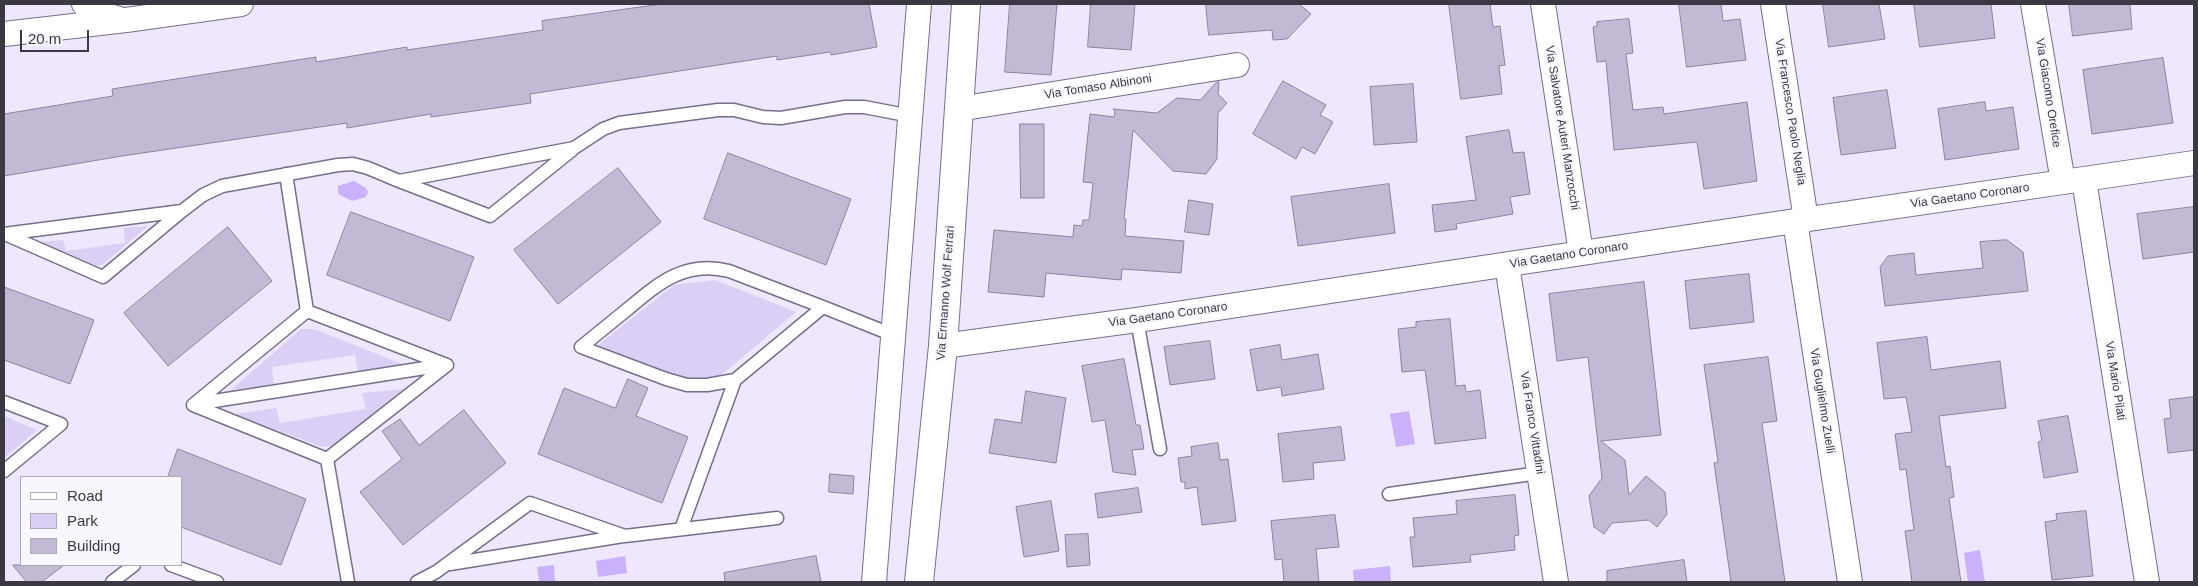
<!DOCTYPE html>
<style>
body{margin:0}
#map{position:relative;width:2198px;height:586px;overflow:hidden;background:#eee7fe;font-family:Arial,sans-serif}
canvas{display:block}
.frame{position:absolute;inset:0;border:5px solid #3c3843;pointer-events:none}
.legend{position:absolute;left:20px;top:476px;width:162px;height:90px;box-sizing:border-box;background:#f9f7fd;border:1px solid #adabb3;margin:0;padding:6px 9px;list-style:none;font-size:15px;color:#3c3843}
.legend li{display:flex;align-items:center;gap:10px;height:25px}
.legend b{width:25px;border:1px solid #adabb3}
.scale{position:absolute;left:20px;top:30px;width:69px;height:22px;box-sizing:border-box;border:2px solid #3c3843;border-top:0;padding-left:6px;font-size:15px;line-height:18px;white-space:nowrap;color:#3c3843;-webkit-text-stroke:4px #f9f7fd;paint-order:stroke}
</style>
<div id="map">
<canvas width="2198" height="586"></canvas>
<div class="frame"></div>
<ul class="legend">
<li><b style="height:6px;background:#fff"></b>Road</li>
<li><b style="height:14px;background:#dbcff6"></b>Park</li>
<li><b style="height:14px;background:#c2b9d5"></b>Building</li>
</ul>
<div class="scale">20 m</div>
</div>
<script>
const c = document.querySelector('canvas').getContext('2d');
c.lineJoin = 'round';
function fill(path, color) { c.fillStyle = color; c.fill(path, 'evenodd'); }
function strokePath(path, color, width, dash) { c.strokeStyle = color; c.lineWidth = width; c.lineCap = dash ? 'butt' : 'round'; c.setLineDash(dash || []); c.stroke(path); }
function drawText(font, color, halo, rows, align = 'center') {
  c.font = font + ' Arial,sans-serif'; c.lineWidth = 4.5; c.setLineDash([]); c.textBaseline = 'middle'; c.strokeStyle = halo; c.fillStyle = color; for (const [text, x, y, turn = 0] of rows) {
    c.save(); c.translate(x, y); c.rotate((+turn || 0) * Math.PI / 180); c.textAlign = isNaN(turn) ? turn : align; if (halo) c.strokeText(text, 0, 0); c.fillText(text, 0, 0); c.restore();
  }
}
const green = new Path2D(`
 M148,226L102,265L97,266L41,242L63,240L66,251L125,243L124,228Z
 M715,280L796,312L719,377L687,381L598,345L674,285Z
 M301,329H314L402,364L358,371L355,355L272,367L274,385L231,390Z
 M404,389L335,445L322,447L235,414L276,408L280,423L366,409L362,393Z
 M4,416L37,430L4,458Z`);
const water = new Path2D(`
 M354,181L366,188L368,192L366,197L352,201L338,194V186Z
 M1409,411L1415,444L1396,447L1390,414Z
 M1980,550L1985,582H1968L1964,553Z
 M625,556L627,573L598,577L596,561Z
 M554,565L555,582H539L537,567Z
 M1390,566L1391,582H1354L1353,570Z`);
const building = new Path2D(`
 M662,4H869L877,47L831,55L830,52L777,60V56L530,94L531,103L431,117V114L347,128V123L122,156L4,176V114L113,96L112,89L316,57V62L407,47V50L543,30L542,21Z
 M1010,4H1057L1051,75L1005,72Z
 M1091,4H1135L1131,50L1088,47Z
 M1206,4H1299L1311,14L1287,39L1273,40L1272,30L1209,35Z
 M1449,4H1490L1493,27L1500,26L1505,65L1499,66L1502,94L1461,99Z
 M1679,4H1721L1723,21L1740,19L1746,60L1687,67Z
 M1823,4H1879L1885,39L1829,47Z
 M1914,4H1991L1995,38L1920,47Z
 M2069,4H2130L2132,29L2073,36Z
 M1629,19L1633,53L1626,54L1633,110L1663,107L1664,114L1747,102L1757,181L1704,189L1697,142L1614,150L1606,61L1597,62L1593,27L1597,26V22Z
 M2163,58L2173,123L2092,134L2083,70Z
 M1283,81L1326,105L1320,115L1333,122L1315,154L1302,147L1296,159L1253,134Z
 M1217,82H1219L1218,94L1227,103L1218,113L1217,159L1206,174L1173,171L1133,130L1124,219H1126L1125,236L1184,241L1181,273L1122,269L1121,280L1046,273L1044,297L988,292L994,230L1073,237L1074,225L1082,226L1083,220H1089L1093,183L1083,182L1090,114L1114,117L1115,111L1113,109L1157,113L1177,98L1200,100Z
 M1413,84L1417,142L1374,145L1370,87Z
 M1887,90L1896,148L1841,155L1833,98Z
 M1985,102L1986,111L2013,107L2019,149L1945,160L1938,109Z
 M1020,124H1044V198H1021Z
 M1509,130L1513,153L1524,152L1530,194L1510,197L1513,214L1456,224L1457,229L1435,232L1432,205L1476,200L1466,137Z
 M728,153L851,199L826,265L704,219Z
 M618,168L661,222L558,304L514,250Z
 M1389,184L1395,233L1298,246L1291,197Z
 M1189,200L1213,204L1209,235L1185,232Z
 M2194,207V252L2143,259L2137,214Z
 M351,212L474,257L450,321L327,275Z
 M228,227L272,281L168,366L124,313Z
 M2007,240L2023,252L2028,291L1885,306L1880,267L1888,256L1914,253L1916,275L1983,268L1980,242Z
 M1749,274L1754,322L1690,329L1685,281Z
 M1644,282L1661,435L1601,441L1625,460L1629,495L1646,476L1665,492L1667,514L1657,527L1649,520L1612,523L1604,534L1594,527L1589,496L1602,478L1588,357L1557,361L1549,294Z
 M4,287L94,320L70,384L4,360Z
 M1450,319L1456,386L1465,385L1466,392L1480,390L1486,438L1435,444L1425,370L1402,372L1398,329L1416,327V322Z
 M1927,337L1931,370L2000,361L2006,408L1939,416L1946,467L1950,466L1954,497L1949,498L1961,582H1912L1905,531L1914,530L1906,469L1900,470L1895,434L1912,432L1906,397L1884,399L1877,343Z
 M1210,341L1215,379L1170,385L1164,347Z
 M1280,345L1282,360L1318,354L1324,389L1282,396L1281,387L1257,391L1250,350Z
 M1768,357L1777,421L1762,423L1785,582H1731L1714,463L1718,462L1704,365Z
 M1124,359L1136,425H1140L1144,449L1132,450L1136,475L1113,472L1105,420L1092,422L1082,366Z
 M628,379L648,388L636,416L688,437L662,503L538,454L564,388L615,408Z
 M1026,391L1066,398L1056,463L989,453L995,419L1021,423Z
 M2194,397V450L2168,453L2164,419L2171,418L2169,400Z
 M464,410L506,463L403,545L360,492L402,459L382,431L400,419L419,445Z
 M2068,416L2078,472L2044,478L2038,442L2042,441L2038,421Z
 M1341,427L1345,460L1313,463L1314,479L1283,482L1278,434Z
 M1218,443L1220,460L1228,459L1236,521L1202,525L1197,487L1185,489V482H1181L1178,458L1192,456L1191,447Z
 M178,449L306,499L281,565L181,527V477H168Z
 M830,474L854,476L853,494L829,492Z
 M1138,488L1142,512L1098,518L1095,494Z
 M1515,495L1519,535L1514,536L1515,550L1470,555L1471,562L1413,567L1410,537H1415L1413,518L1457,514L1456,501Z
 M1051,501L1059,551L1024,557L1016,507Z
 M2086,511L2093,576L2052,580L2045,522L2057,520L2056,514Z
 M1335,515L1339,547L1316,549L1319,582H1284L1282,559L1275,560L1271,521Z
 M1088,534L1090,565L1067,567L1065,535Z
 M816,556L821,582H725L724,573Z
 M1684,560L1687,582H1607V571Z
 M13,565H64L42,582H27Z`);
const lane = new Path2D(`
 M286,174L307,311
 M399,181L490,216L572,150
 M4,234L182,211L203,195L222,186L338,165L353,164L368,168L399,181L574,148L603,129L619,123L718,110H734L763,117L781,118L845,107H864L911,116
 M7,235L103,277L182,211
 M307,311L447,365L327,459L193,405Z
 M1137,320L1160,449
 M735,380L707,385H687L666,379L581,347C597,334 613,321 629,308C660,282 686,260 729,271L823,307
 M4,402L61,424L4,471
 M195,404L444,365
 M327,459L348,582
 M1389,494L1539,473
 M681,529L735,380L823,307L893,335
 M450,564L623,536
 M171,565L217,582
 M112,582L134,565
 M417,582L436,572L530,503L625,536L777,518`);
const street = new Path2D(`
 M84,4L103,14L119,19
 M1543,4L1581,253
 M1773,4L1806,220
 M2033,4L2063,182
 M4,34L126,20L241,4
 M958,109L1237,65
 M2084,180L2147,582
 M1795,221L1850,582
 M1507,265L1556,582
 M943,346L1137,320L1795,221L2194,163
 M874,582L919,4`);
const secondary = new Path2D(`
 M919,582L943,346L966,4`);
const streetNames = [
 ["Via Tomaso Albinoni",1098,87,-9],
 ["Via Giacomo Orefice",2048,93,81],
 ["Via Francesco Paolo Neglia",1790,112,81],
 ["Via Salvatore Auteri Manzocchi",1562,128,81],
 ["Via Gaetano Coronaro",1970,196,-8],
 ["Via Gaetano Coronaro",1569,255,-9],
 ["Via Ermanno Wolf Ferrari",946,293,-86],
 ["Via Gaetano Coronaro",1168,315,-8],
 ["Via Mario Pilati",2115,381,81],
 ["Via Guglielmo Zuelli",1822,401,81],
 ["Via Franco Vittadini",1532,423,81]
];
fill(green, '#dbcff6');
fill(water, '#c9b2f9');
fill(building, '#c2b9d5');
strokePath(building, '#8c849f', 1);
strokePath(lane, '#776f88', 15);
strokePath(street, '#776f88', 26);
strokePath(secondary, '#776f88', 30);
strokePath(lane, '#fff', 12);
strokePath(street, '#fff', 24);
strokePath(secondary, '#fff', 28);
drawText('12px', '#3c3843', '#f9f7fd', streetNames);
</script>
